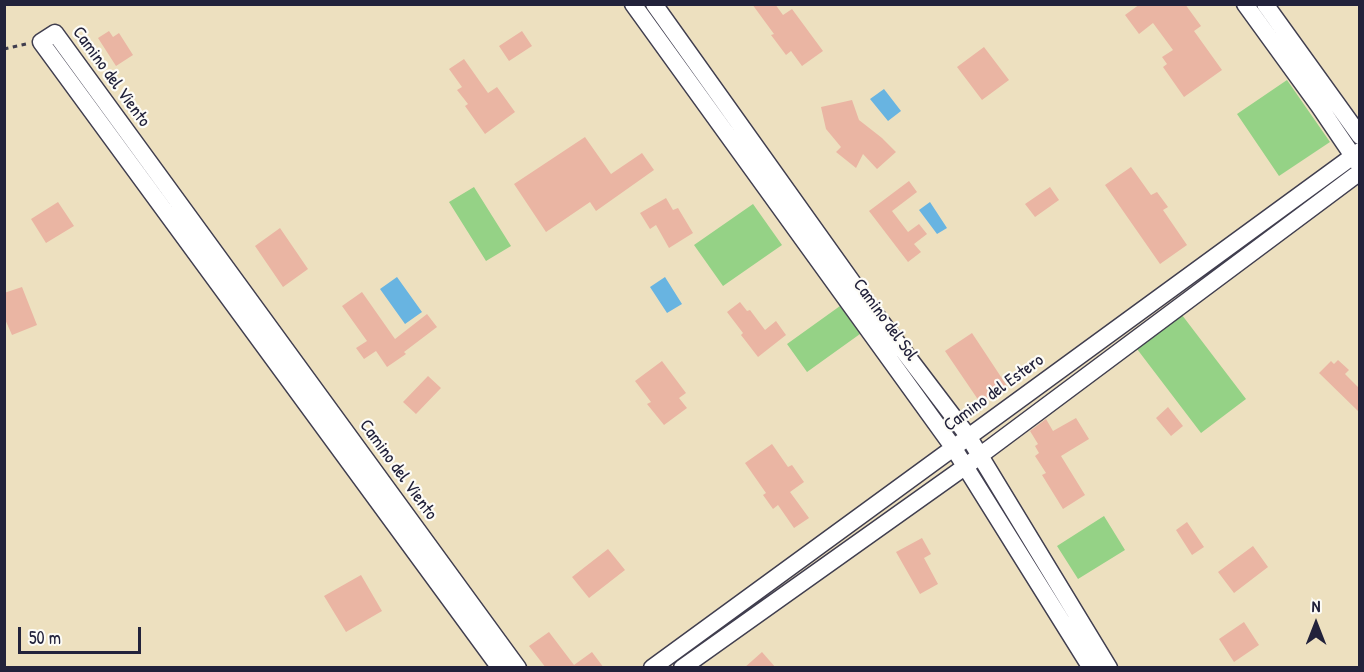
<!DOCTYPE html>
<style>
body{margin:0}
#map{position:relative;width:1364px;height:672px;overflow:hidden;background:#ede0bf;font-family:"Patrick Hand",sans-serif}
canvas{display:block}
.frame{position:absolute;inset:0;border:6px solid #22223b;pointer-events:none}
.north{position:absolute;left:1286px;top:594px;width:60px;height:60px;-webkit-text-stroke:4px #fdfcf7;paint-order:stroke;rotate:0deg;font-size:16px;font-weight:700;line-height:24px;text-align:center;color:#22223b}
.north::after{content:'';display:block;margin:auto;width:21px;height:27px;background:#22223b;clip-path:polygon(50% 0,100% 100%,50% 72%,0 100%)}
.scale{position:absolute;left:18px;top:627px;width:123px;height:27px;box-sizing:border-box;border:3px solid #22223b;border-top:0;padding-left:8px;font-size:18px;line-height:21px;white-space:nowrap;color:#22223b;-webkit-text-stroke:4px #fdfcf7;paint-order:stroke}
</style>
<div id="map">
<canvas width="1364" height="672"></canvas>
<div class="frame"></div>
<div class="north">N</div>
<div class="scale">50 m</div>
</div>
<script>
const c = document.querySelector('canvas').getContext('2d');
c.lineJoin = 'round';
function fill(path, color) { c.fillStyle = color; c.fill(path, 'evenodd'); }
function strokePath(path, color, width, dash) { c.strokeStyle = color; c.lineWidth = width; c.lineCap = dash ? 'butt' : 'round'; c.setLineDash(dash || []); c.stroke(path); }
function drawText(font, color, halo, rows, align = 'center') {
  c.font = font + ' "Patrick Hand",sans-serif'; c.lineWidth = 4.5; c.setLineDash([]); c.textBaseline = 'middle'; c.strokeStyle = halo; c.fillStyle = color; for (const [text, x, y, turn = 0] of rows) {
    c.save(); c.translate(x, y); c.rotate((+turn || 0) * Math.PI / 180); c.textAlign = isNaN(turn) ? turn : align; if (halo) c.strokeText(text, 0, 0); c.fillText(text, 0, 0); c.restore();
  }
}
const green = new Path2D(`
 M1287,80L1330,142L1279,176L1237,114Z
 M474,187L511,246L486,261L449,202Z
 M753,204L782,245L723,286L694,245Z
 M840,306L860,334L807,372L787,344Z
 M1182,315L1246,399L1201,433L1137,349Z
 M1104,516L1125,550L1078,579L1057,546Z`);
const water = new Path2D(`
 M884,89L901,111L888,121L870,99Z
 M930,202L947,228L937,234L919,210Z
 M397,277L422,312L405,324L380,289Z
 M665,277L682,304L667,313L650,287Z`);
const building = new Path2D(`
 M752,4H775L783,15L792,9L823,51L802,66L791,51L786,55L771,35L774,34Z
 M1140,4H1185L1201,26L1194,31L1222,70L1184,97L1163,67L1167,64L1162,57L1173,50L1153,23L1139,34L1125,15Z
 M109,31L113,37L119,33L133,55L116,66L98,38Z
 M522,31L532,46L509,61L499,46Z
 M984,47L1009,80L982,100L957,67Z
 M464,59L488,93L497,87L515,112L485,134L465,106L468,104L457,90L462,87L449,69Z
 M852,100L859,120L882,138L896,152L877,169L863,154L856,168L836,152L841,147L826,129L821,107Z
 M585,137L611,174L642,153L654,170L596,211L590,202L546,232L514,184Z
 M1131,167L1151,195L1157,192L1168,207L1163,210L1187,245L1160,264L1105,185Z
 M909,181L917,192L892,211L908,232L919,224L927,234L914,244L921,252L908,262L869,211Z
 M1050,187L1059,200L1035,217L1025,204Z
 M666,198L673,210L678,208L693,233L669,248L656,225L650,229L640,213Z
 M58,202L74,226L46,243L31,219Z
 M280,228L308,269L283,287L255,246Z
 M22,287L37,325L12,335L4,317V293Z
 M362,292L395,339L427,314L437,327L404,352L406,354L387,367L376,351L364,359L356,348L367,341L342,306Z
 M740,302L747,311L750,310L765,330L776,321L786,335L758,357L741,335L743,333L727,312Z
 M972,333L1007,386L981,404L945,351Z
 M1338,360L1349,370L1345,374L1359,388V412L1319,373L1331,361L1334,364Z
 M662,361L686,393L679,398L687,408L664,425L647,404L651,402L635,381Z
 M428,376L441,388L416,414L403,402Z
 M1168,407L1183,426L1171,436L1156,418Z
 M1076,418L1089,439L1061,456L1085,495L1063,509L1042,475L1046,473L1035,456L1039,453L1035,446L1038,444L1030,431L1046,419L1053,431Z
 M772,444L788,467L792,465L804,482L790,492L809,518L794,528L778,505L773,509L763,495L766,493L745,463Z
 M1187,522L1204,547L1192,555L1176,530Z
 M922,538L931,554L924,558L938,584L920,594L896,552Z
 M1253,546L1268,567L1234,593L1218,572Z
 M608,549L625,570L589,598L572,577Z
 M361,575L382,611L346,632L324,596Z
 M1244,622L1259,645L1234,662L1219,639Z
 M549,632L574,665L592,652L604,668H546L529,646Z
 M762,652L776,668H744Z`);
const path = new Path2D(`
 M4,49L26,44`);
const street = new Path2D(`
 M633,4L953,447L1091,668
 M654,4L870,307L968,436L1109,668
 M1245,4L1319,106L1359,165
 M1265,4L1360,136
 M500,668L41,42L55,33L518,668
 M652,668L1360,151
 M682,668L966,466L1360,172`);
const streetNames = [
 ["Camino del Viento",111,77,54],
 ["Camino del Sol",885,320,54],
 ["Camino del Estero",994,393,-36],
 ["Camino del Viento",398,470,54]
];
fill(green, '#95d286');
fill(water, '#68b4e1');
fill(building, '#eab5a3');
strokePath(street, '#403e4f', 19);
strokePath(path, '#403e4f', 3, [4.5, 4.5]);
strokePath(street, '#fff', 16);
drawText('18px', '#22223b', '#fdfcf7', streetNames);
</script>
